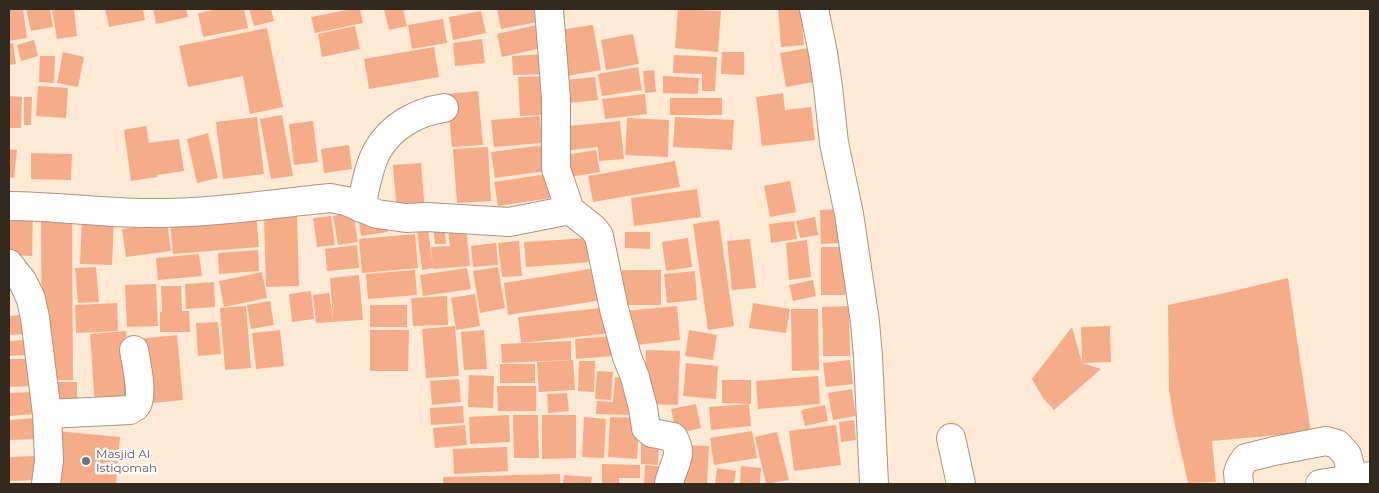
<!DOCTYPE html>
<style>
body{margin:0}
#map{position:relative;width:1379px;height:493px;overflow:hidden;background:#feead5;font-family:Montserrat,sans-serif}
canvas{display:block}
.frame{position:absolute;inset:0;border:10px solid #332a1f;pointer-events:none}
</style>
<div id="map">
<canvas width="1379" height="493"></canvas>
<div class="frame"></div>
</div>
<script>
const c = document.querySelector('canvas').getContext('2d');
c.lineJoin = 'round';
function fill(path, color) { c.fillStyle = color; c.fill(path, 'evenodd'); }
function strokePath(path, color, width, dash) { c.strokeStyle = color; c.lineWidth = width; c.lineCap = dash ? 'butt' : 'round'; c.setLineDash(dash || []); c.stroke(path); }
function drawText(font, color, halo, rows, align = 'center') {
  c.font = font + ' Montserrat,sans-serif'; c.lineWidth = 5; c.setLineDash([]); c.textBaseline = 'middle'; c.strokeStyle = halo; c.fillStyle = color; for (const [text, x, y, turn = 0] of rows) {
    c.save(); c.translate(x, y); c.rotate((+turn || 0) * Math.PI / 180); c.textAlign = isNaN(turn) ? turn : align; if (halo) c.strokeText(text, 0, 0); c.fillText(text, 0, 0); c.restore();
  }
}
const building = new Path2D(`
 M9,9H23L27,38L9,41Z
 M26,9H50L53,27L31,31Z
 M52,9H74L77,36L57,39Z
 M105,9H143L145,20L109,27Z
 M153,9H186L188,17L156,24Z
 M218,9H244L248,28L203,37L198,13Z
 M249,9H271L274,21L254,26Z
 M352,9H360L363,23L315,33L311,17Z
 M384,9H403L407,26L389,30Z
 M497,9H536L538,22L501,29Z
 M678,9L721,11L718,52L675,48Z
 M778,9H801L804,45L781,47Z
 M481,11L486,33L453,40L449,17Z
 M443,19L447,43L412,49L408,25Z
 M541,24L546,47L502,57L497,34Z
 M593,25L601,70L561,77L553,31Z
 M355,26L360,49L322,57L318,34Z
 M267,28L283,107L250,114L243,76L188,87L179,46Z
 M633,34L639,64L606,70L601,40Z
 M482,39L485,63L455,66L453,43Z
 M34,40L38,56L21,61L17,45Z
 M13,43L16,64L9,65V44Z
 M434,47L439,77L369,89L364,59Z
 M808,48L813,82L786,87L780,53Z
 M63,52L84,57L78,87L57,83Z
 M722,52H744V75L721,74Z
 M547,54L548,74L513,75L512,56Z
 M674,55L717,57L715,91H702V74L673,73Z
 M40,56H55L54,83L39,82Z
 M638,67L642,90L602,96L598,74Z
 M654,70L656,92L645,93L643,71Z
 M546,76L547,115L520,116L518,77Z
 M663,76L699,78L698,94L663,93Z
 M595,77L598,100L568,103L565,80Z
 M38,86L68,88L66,118L36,116Z
 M478,91L483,145L452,147L447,94Z
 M783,93L785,110L811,107L815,140L762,146L756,97Z
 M645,94L647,114L605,119L602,99Z
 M9,96L22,97L21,128H9Z
 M24,97H32L31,125H24Z
 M670,98H722V115H670Z
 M282,115L293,176L271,179L260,119Z
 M540,116L542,143L494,147L491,120Z
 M257,117L264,174L223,179L216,122Z
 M675,117L734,120L732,150L673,147Z
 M627,118L669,120L668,157L625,155Z
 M313,121L318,162L294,165L289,124Z
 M620,121L624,159L599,161L598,147L563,151L560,127Z
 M146,126L149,143L179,139L184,171L157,175V177L131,181L124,130Z
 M208,133L218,178L197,183L187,139Z
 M551,144L554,170L495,178L491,152Z
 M349,145L352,169L324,173L321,149Z
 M488,147L491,201L457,203L453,149Z
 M9,149L17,150L14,178L9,177Z
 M596,150L600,172L563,178L559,156Z
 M31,153L72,154L71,180L31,179Z
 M675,161L680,187L593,202L588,176Z
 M421,163L425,212L397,214L393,165Z
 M547,174L551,198L498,206L494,182Z
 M790,181L796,212L770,217L764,186Z
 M697,189L701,217L634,226L631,198Z
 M840,209L841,243L821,244L820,210Z
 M9,210L33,211L32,256L9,255Z
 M72,211L73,380H42L41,212Z
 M353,212L358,242L338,245L333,216Z
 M256,214L259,247L173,254L170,221Z
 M297,215L299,286L266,287L264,216Z
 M331,216L335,245L317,247L313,218Z
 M385,217L388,232L361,236L359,222Z
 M815,217L818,235L800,238L796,221Z
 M82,218L114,219L112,265L80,264Z
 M719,220L734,326L708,330L693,224Z
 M794,221L797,239L771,243L769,224Z
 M167,223L171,251L126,257L122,229Z
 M444,223L446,244H435L433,224Z
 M466,228L470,266L433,269L431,247L450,246L448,230Z
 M428,229L433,268L422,270L417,230Z
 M625,232H650V249L625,248Z
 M415,234L418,268L362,273L359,239Z
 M590,238L592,262L526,267L524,242Z
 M688,238L692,267L666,271L662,242Z
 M750,239L756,288L732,290L727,241Z
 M807,240L811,277L789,280L786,243Z
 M519,241L522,276L502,277L498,243Z
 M496,243L498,265L473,267L471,246Z
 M357,245L359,268L327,271L325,249Z
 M821,247H846L845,295H821Z
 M258,250L259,271L219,274L218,253Z
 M199,254L202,276L158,280L156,258Z
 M96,267L99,302L78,303L75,268Z
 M498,267L505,308L480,313L473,271Z
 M602,267L608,299L508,315L504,283Z
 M467,268L471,289L423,296L420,275Z
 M415,270L417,295L368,299L366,274Z
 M622,270H661V305H622Z
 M695,271L697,300L667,303L664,274Z
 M262,272L267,298L224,307L219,281Z
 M359,275L363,320L316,323L313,295L329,293L333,319L330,278Z
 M1288,278L1304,387L1311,432L1212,441L1216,482L1188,483L1175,426L1169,390L1168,305L1225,293Z
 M813,280L816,296L793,301L789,285Z
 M214,282L215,307L186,309L185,284Z
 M156,284L158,326L127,327L125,285Z
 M161,286H181L182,311H189L190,332H160V312H162Z
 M311,291L314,319L292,322L289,294Z
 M475,294L480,326L456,330L451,298Z
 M447,296L448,325L413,326L411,298Z
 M270,301L274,325L251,329L247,305Z
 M117,303L118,331L76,333L75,305Z
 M753,303L790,309L786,333L749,328Z
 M370,305H407V327H370Z
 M246,306L251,368L225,370L220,308Z
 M677,306L680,340L627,346L623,311Z
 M849,306L850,356H823L822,307Z
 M610,307L612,333L521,343L518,317Z
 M791,309H818L819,370L792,371Z
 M25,315V334L9,335V316Z
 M218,322L221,354L198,356L196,323Z
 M455,326L459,376L426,378L422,329Z
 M1110,326L1111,362L1082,363L1081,327Z
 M1072,327L1082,363L1101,369L1054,410L1043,398L1032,379Z
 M280,330L284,366L256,369L252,333Z
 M370,330H409L408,371H370Z
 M484,330L487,369L464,370L461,332Z
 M689,330L717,335L713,360L685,356Z
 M126,331L131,403L95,406L90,334Z
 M177,335L183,400L142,404L137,339Z
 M611,336L613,356L576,359L575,339Z
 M25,340L26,355L9,356V341Z
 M571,341V360L502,363L501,344Z
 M646,350L680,351L678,405L644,404Z
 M9,359H31V386L9,387Z
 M573,360L575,390L539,392L537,362Z
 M850,360L853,384L826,387L823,363Z
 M579,361H595L594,392L578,391Z
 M686,363L718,366L716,399L683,396Z
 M500,364H535V383H500Z
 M597,371L613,372L611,400L595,399Z
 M469,375L494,376L493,408L468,407Z
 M818,376L820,404L758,409L756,381Z
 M615,377L632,379L630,415L596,414L597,401L613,402Z
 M459,379L461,402L432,405L430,381Z
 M722,380H751V404L722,403Z
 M51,382H77V412L50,411Z
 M497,386H536V411H498Z
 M852,389L856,416L833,420L828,393Z
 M34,392L36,414L9,416V393Z
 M567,393L569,411L548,413L547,394Z
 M696,404L701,428L676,434L671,409Z
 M749,404L751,426L711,430L709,407Z
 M825,405L828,421L805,426L801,410Z
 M463,406L464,423L431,425L430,408Z
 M509,415L510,442L470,444L469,417Z
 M513,415H538L539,458H514Z
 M542,415H576V458L542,459Z
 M584,417L606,419L604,458L582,457Z
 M610,417L640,418L637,459L608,457Z
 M36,418L37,439L9,440V420Z
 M854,420L856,440L841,442L839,422Z
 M465,425L467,445L435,448L433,428Z
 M836,425L841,465L794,471L789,431Z
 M57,431L120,437L116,484H52Z
 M752,431L757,458L714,465L710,438Z
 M777,432L789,480L766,484L755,437Z
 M641,436H659L658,465L641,464Z
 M680,445L709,446L707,484H679Z
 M507,447L508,471L454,474L453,449Z
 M36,456L37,480L9,481V457Z
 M602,464L640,465V478H619V484H602Z
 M645,465L666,467L665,484H644Z
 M741,466L761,468L760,484H740Z
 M717,468L736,471L734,484H715Z
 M560,474V484H443V477Z
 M564,475L592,477L591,484H563Z`);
const minor = new Path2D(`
 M549,9L556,99V169L570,210L594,229L599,236L614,309L627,357L635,377L643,408L646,428L652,433L673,437C685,456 672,465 669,484
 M814,9L823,53L828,87L834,143L849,214L865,322L868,357L874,484
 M9,206C55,206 101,213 147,213C208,214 269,204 330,198L346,201L377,214L406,218L427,217L509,222L570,210
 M361,208C365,189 368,168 377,151C391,126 417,112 444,108
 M9,264L23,282L31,299L35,318L47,414L49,460L46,484
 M47,414L130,410C131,409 135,407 136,406C144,396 136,362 134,350
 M951,438L961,484
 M1239,484L1238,473L1241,465L1246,458L1274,451L1326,441L1337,444L1347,455L1353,478`);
const major = new Path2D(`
 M1320,484L1370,476`);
const markers = [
 [86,461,5,"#6b7280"]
];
const worshipNames = [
 ["Masjid Al",96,454],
 ["Istiqomah",96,468]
];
fill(building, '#f6ac89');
strokePath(minor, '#ac957c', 30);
strokePath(major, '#ac957c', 30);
strokePath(minor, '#fff', 28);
strokePath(major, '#fff', 28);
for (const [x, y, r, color] of markers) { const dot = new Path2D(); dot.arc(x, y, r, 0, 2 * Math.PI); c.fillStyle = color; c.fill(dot); strokePath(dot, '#fffaf5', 2); }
drawText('12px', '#5b616d', '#fffaf5', worshipNames, 'left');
</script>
